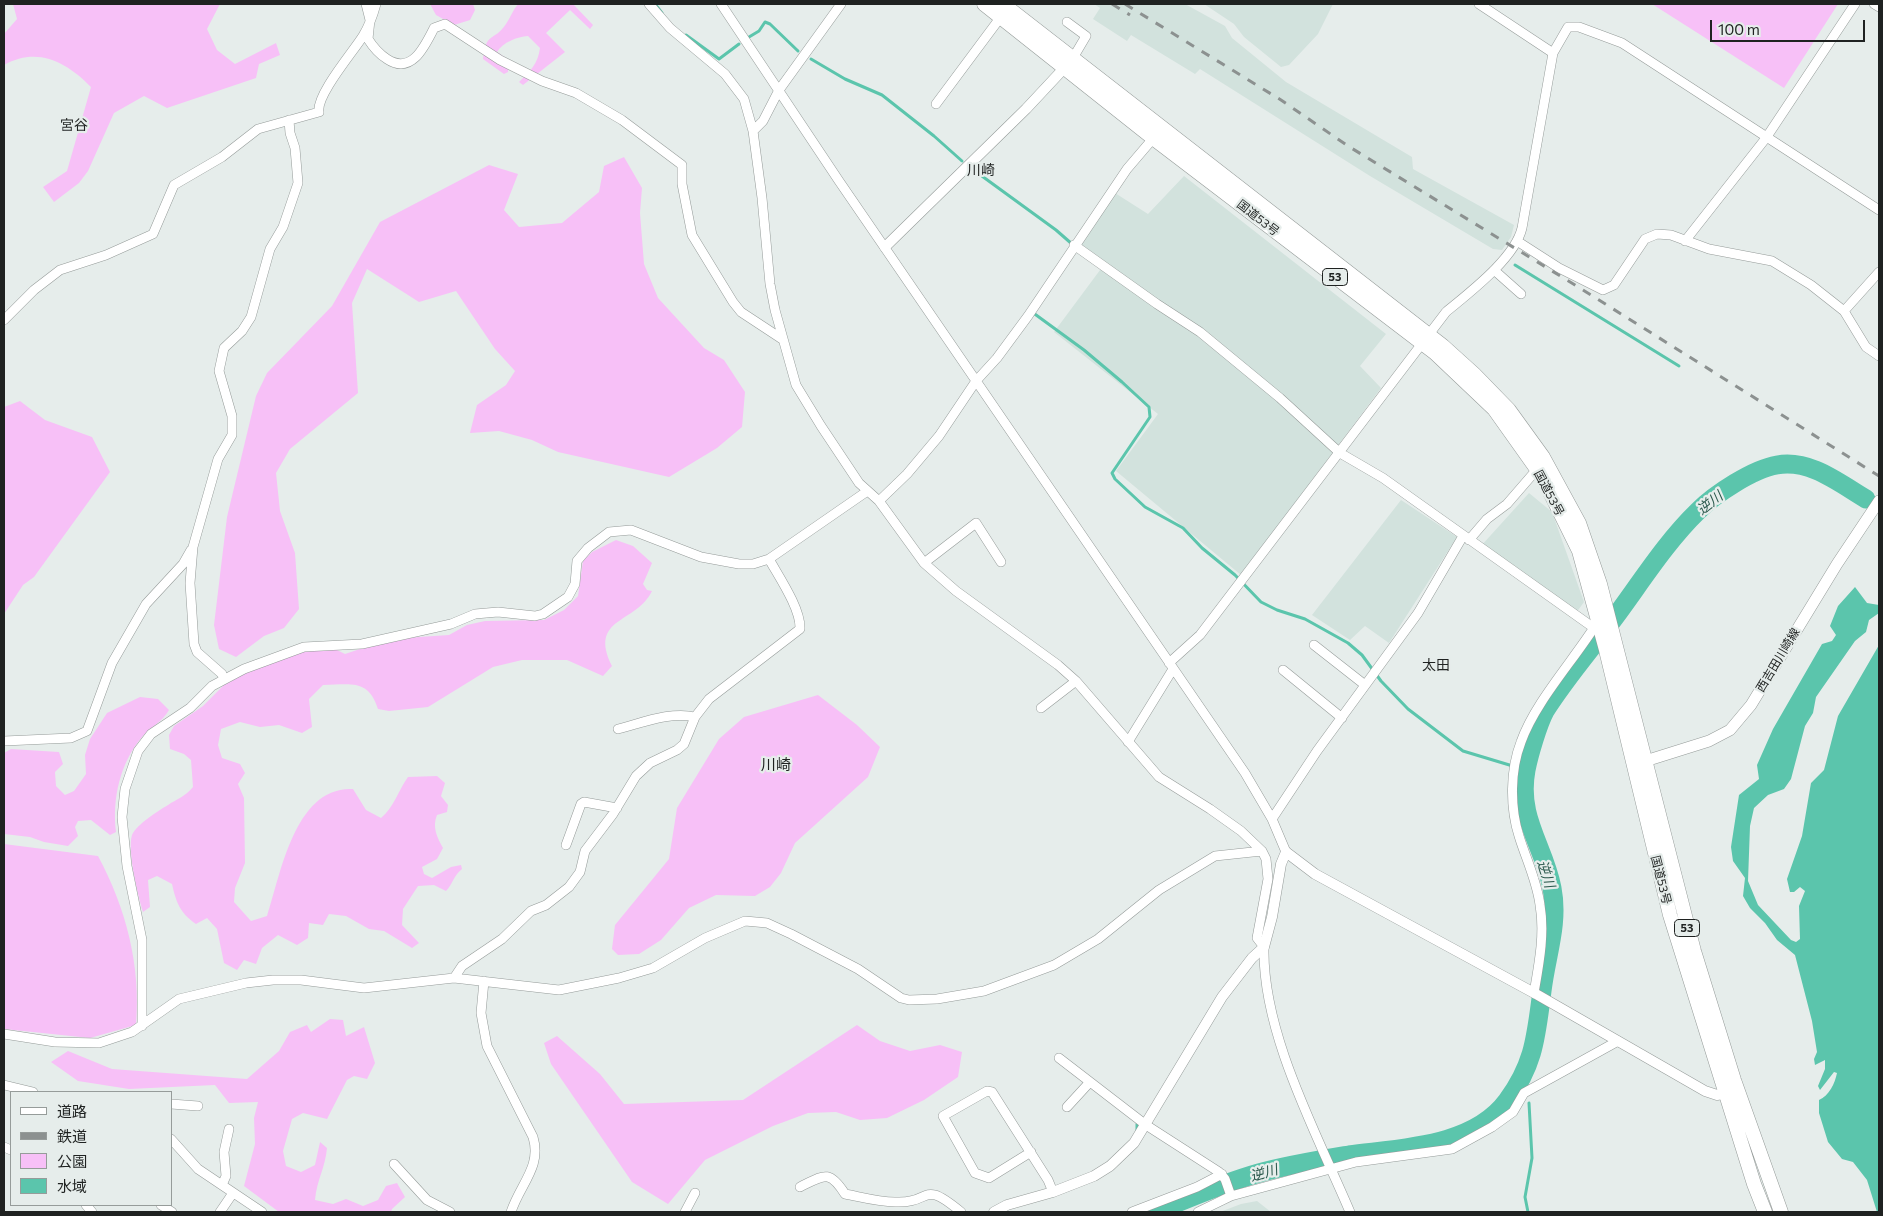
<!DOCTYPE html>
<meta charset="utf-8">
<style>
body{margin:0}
#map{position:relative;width:1883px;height:1216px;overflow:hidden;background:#e6edeb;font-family:Commissioner,"Noto Sans JP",sans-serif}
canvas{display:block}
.frame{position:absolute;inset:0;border:5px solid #1f2221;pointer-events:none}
.legend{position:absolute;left:10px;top:1091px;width:162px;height:115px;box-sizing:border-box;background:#e6edeb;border:1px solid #969c9a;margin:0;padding:6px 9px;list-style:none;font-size:15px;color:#1f2221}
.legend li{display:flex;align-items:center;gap:10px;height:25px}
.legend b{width:25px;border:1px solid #969c9a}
.scale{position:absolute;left:1710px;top:20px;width:155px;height:22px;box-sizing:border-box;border:2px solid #1f2221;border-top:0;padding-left:6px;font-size:15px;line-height:18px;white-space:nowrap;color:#1f2221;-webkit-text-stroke:4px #e6edeb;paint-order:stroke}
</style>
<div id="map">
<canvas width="1883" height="1216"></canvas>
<div class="frame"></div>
<ul class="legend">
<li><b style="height:6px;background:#fff"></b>道路</li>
<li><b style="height:6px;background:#8c9190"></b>鉄道</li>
<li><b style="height:14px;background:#f7c0f7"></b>公園</li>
<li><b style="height:14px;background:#5bc5ac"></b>水域</li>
</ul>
<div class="scale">100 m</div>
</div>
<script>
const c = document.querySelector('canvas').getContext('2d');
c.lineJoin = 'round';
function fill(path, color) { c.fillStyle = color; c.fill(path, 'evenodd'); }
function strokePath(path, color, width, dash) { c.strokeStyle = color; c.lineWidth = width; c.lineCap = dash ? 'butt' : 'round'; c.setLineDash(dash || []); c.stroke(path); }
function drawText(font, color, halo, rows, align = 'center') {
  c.font = font + ' Commissioner,"Noto Sans JP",sans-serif'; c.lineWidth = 4.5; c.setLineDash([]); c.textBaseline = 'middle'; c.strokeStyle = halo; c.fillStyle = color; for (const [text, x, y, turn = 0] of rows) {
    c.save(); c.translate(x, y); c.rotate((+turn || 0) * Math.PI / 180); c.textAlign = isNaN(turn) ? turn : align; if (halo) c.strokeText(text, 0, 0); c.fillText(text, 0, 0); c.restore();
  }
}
const built = new Path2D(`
 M1094,4H1185L1225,26L1232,38L1286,82L1412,157L1413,169L1514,225L1511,237L1502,250L1493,249L1370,176L1200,69L1195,74L1131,35L1127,41L1093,19L1100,8Z
 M1204,4H1333L1318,34L1289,65L1281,67L1244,37L1234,24Z
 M1184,176L1386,334L1360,366L1381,388L1241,575L1116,471L1158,414L1054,332L1106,262L1079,243L1115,193L1148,214Z
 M1529,493L1552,512L1584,602L1576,613L1481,546Z
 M1401,500L1457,537L1389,643L1365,626L1350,640L1312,615Z
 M1257,1201L1271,1212H1220L1241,1204Z`);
const green = new Path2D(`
 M13,4H220L207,29L217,50L235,64L276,43L280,55L259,64L256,78L167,108L144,96L114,113L88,171L79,183L54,202L43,187L67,171L91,87C67,62 37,46 4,65V34L17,19Z
 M430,4H473L475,10L470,20L454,25L436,15Z
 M518,4H573L593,25L590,29L570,10L546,33L565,52L523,85L519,82C530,71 538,64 540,48L528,36C517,37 503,42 497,52L509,60L508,72L504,74L483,59C486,31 494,42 506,24C510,18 513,10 518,4Z
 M1652,4H1838L1784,88Z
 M624,157L642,188L640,213L644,264L658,298L704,348L724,360L745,392L742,427L717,448L669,477L558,452L532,440L499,431L470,433L477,405L506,385L515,371L495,349L456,291L419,302L367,269L352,303L358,393L290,449L276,473L280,511L295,553L299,609L284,628L264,636L236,657L219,649L214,625L227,517L256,396L267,373L332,306L380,222L489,165L518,174L504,210L519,227L562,223L599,192L604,166Z
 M20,401L45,420L92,437L110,472L34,577L23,585L4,614V407Z
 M616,540L633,546L652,563L643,584L647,590L652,591C636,624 588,617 612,666L603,676L567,660H522L493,667L428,707L389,711L378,709C368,678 350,685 323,685L309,699L312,727L302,733L279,725L260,727L240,722L221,729L218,745L222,758L240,764L245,773L238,784L244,798L245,863L235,888L234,902L251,921L267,916C281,873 295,786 353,789L366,810L381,818C394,807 398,791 408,777L437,776L445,783L441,796L448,805L447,812L437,815C432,827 437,837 443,848L437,859L422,867L424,874L432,878L451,867L461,865L462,869C453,876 453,884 446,891L434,885L418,886L403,909L402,925L419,943L412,948L384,931L369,929L346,916L329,914L323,925L309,923L308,938L297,945L278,935L262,948L256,964L244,960L237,970L224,963L217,929L207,918L196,924C180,913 176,902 172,884L157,876L148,880L150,907L143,912C138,896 127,851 132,835C137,824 158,811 168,805C177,799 186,796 193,787L191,760L184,754L170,749L169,735L174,726L203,706L224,685L246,672L301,650L333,648L345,654L390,639L449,635L467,625L485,621L544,620L564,610L578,596L583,561L592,552Z
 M818,695L857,725L880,747L868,777L795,843L781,873L770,887L755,896L716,895L689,908L661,940L639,954L618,955L612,949L615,925L669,859L677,808L719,739L744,717Z
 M140,697L158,699L169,710C162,722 151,727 142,737C120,763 112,799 116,832L110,835L91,820L78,821L75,827L78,836L68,846L44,842L30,837L4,834V753L11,749L59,752L63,764L55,772L56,786L65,795L74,791L86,774L85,755L90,739L107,713Z
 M4,844L98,856C126,908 141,965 136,1025L90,1038L4,1029Z
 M330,1019L343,1020L346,1036L364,1027L375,1063L367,1079L354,1076L347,1080L327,1119L303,1113L292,1119L283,1151L286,1166L301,1172L315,1165L320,1142L327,1148C325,1169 317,1179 315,1200L333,1204L346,1199L363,1206L378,1200L386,1186L397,1183L405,1197L392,1209L391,1212H279L244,1186L255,1144L254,1118L258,1102L229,1103L215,1085L129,1089L78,1081L51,1062L68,1051L112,1069L247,1079L279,1051L290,1032L307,1025L311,1032Z
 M857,1025L880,1041L910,1051L940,1045L962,1052L958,1077L924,1100L887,1118L860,1120L836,1112L808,1113L773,1126L705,1160L668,1204L632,1182L551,1064L544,1043L557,1036L600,1074L624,1104L743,1100Z`);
const water = new Path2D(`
 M1855,587L1867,603L1879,605V613L1869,620L1866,632L1855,641L1816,697L1813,713L1805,726L1791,779L1784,789L1768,795L1754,808L1750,826L1748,881L1758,905L1791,940L1796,942L1800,939L1799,906L1805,891L1800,887L1794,892H1790L1787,879L1802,836L1811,783L1824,770L1838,716L1879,645V1212H1877L1867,1180L1853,1162L1842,1159L1828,1142L1819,1113V1100C1829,1096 1835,1083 1837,1073L1834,1072L1820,1090L1818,1086L1825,1069V1060L1815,1065L1814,1059L1817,1052L1812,1021L1795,955L1777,940L1765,923L1750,908L1743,896L1745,878L1733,861L1731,847L1739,795L1759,779L1757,765L1773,729L1822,644L1832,641L1836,635L1830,626L1838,606Z`);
const stream = new Path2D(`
 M655,4L662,13
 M686,35L719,59L739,44
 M749,37L759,31L765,22L770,24L798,51
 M811,59L845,79L882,95L934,136L962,161
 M975,171L1056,230L1072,244
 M1515,265L1679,366
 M1032,312L1084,350L1122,382L1149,407L1150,417L1112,473L1115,479L1145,507L1183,528L1202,548L1235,575L1261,602L1277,610L1305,619L1348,643L1362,655L1381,681L1408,709L1463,751L1526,770
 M1526,1067L1527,1084
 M1137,1132V1124
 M1202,1193V1194
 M1528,1212L1525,1197L1532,1158L1529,1103`);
const river = new Path2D(`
 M1155,1212C1189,1198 1223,1183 1259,1173C1288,1165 1319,1160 1349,1155C1401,1148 1473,1147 1507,1101C1535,1063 1536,1035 1542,991C1546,956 1559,924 1552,888C1544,846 1517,818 1526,770C1529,755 1538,724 1545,711C1565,679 1592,648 1615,617C1641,582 1666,542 1698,511C1715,494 1753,469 1777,465C1810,459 1839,483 1866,499`);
const minor = new Path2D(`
 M366,4L370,20L368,39C373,47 379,54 387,59C411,75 424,48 434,28L445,24L500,60L542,81L576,93L622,120L682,165V184L692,235L733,302L741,312L782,339
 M649,4L670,28L725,74L744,99L753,131L762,198L770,284L775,310L796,385L821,426L859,483L879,501L924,563L956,591L1058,665L1076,681L1159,777L1210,809L1241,831L1262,851L1266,859L1268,879L1257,938L1264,947C1262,1033 1317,1134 1350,1212
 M721,4L839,181L1245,773L1272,819L1286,852
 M1479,4L1553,53
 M1874,4L1879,7
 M1067,22L1086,36L1073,58
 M936,104L1003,14
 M753,131L763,121L779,90L841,4
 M1517,241L1559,268L1603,290L1614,285L1645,239L1657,234L1671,235L1709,249L1772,261L1811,285L1844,311L1866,347L1879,356
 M1685,241L1766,138L1855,4
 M1074,245L1157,304L1200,332L1280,398L1340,453L1383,478L1594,628
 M1494,270L1521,294
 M1844,311L1879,272
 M4,320L34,290L60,270L106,255L153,234L174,185L222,157L258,129L319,112C316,95 353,52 363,36C369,26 373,15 376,4
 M879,501L907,474L939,436L976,381L997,358L1028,316L1127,169L1156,135
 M1469,540L1487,519L1507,504L1539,467
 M924,563L976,523L1001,562
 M1314,645L1365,685
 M1169,663L1200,635L1446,312C1470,292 1515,258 1522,228L1553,53L1568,27H1579L1622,43L1879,210
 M1283,670L1342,718
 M223,678L222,674L197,652L194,644L190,583L193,547L218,459L232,435V416L219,371L224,348L242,331L251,317L270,249L283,227L298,183L295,148L290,133L289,120
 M1041,708L1076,681
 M618,729C642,723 671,711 695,717
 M4,741L71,738L87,731L112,663L146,604L183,564L191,550
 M1128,742L1173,669
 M1272,819L1317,751L1418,613L1463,536
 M566,845L581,804L584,802L617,808
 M454,978L462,966L502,939L531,911L546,905L569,887L580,872L585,851L613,814L636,776L650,763L677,750L684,744L695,717L709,699L800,629C801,609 779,577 769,559
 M484,981L481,1013L487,1046L533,1137C542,1167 520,1184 511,1212
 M1534,993C1539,964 1545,934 1540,905C1537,881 1526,859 1519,836C1510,808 1510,770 1521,742C1535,702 1574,660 1597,623
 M142,1026V940L127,866L122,817L125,789L138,751L151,734L190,708L212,686L244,669L304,647L362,644L451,624L475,614L498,612L535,616L543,614L568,597L575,584L577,561L588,548L609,532L631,530L701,557L739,564H753L769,559L866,492
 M4,1034L55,1042L99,1043L132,1032L179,999L246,983L273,980H301L364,988L454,978L559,990L619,978L653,968L705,938L745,921L767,923L791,934L858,969L901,998L909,1000L937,999L984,991L1054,965L1098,939L1159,890L1215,856L1262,851
 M1059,1058L1146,1125L1219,1172L1225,1179L1231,1196
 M4,1085L33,1092
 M171,1104L198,1106
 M1067,1107L1089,1083
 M171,1139L198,1169L262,1212
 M4,1147L11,1150
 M1031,1152L989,1178L975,1173L943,1116L987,1091L992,1092L1048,1180L1053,1192
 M394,1164L427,1200L450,1212
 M222,1185L226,1176L224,1152L229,1129
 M800,1187C824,1175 829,1169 845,1194C861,1197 878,1202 895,1202C933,1204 920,1178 961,1212
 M86,1205L92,1212
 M161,1205L172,1212
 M220,1212L233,1193
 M685,1212L695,1193
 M1132,1212L1197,1187L1222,1174
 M1198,1212L1231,1196L1356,1162L1452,1149L1492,1127L1513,1112L1524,1093L1618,1041`);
const tertiary = new Path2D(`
 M885,247L1026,109L1068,64
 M994,1212L1007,1205L1053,1192L1094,1176L1110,1166L1134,1143L1222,997L1252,958L1264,947L1272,917L1281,864L1286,852L1315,874L1536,994L1705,1091L1717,1095L1732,1092`);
const secondary = new Path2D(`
 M1639,763L1709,741L1730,730L1751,705L1837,564L1879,501`);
const trunk = new Path2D(`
 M984,4L1153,138L1435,353L1494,409L1543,478L1579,551L1606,650L1670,915L1754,1184L1765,1212
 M1003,4L1443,346L1474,374L1509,410L1543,457L1579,523L1600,584L1694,951L1734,1080L1781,1212`);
const rail = new Path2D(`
 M1112,4L1130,15
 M1125,4L1281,100L1348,146L1575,285L1879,476`);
const shields = [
 [1335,277,25],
 [1687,928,25]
];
const shieldNames = [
 ["53",1335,277],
 ["53",1687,928]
];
const streetNames = [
 ["国道53号",1258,218,38],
 ["国道53号",1549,493,62],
 ["西吉田川崎線",1778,660,-59],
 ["国道53号",1661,880,76]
];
const neighbourhoodNames = [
 ["宮谷",74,125],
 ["川崎",981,170],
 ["太田",1436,665]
];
const waterNames = [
 ["逆川",1710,503,-38],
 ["逆川",1546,874,72],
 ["逆川",1264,1173,-16]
];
const quarterNames = [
 ["川崎",776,765]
];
fill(built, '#d2e2dd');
fill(green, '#f7c0f7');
fill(water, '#5bc5ac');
strokePath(stream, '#5bc5ac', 3);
strokePath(river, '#5bc5ac', 19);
strokePath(minor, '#959b99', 10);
strokePath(tertiary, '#959b99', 11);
strokePath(secondary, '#959b99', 12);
strokePath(trunk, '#959b99', 15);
strokePath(minor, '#fff', 9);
strokePath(tertiary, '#fff', 10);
strokePath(secondary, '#fff', 11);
strokePath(trunk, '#fff', 14);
strokePath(rail, '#8c9190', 3, [9, 9]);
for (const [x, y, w] of shields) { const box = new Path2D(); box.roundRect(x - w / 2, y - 8.5, w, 17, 4); c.fillStyle = '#e6edeb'; c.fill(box); strokePath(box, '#1f2221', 1); }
drawText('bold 11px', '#1f2221', null, shieldNames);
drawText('12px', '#1f2221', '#e6edeb', streetNames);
drawText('14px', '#1f2221', '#e6edeb', neighbourhoodNames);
drawText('italic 14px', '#2a584c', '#e6edeb', waterNames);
drawText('15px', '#1f2221', '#e6edeb', quarterNames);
</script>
